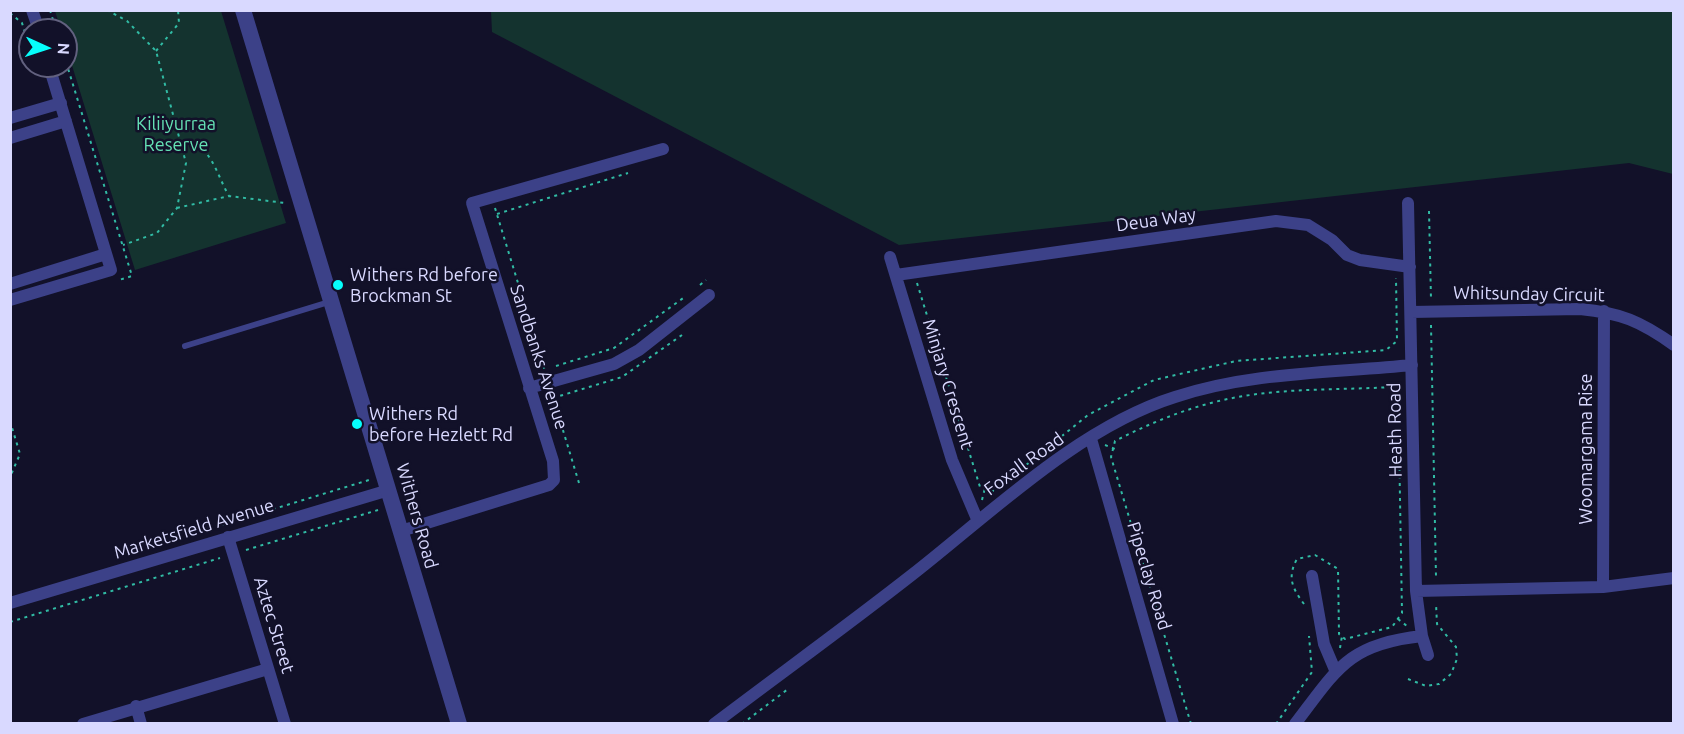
<!DOCTYPE html>
<style>
body{margin:0}
#map{position:relative;width:1684px;height:734px;overflow:hidden;background:#121129;font-family:Ubuntu,sans-serif}
canvas{display:block}
.frame{position:absolute;inset:0;border:12px solid #d9d9ff;pointer-events:none}
.north{position:absolute;left:18px;top:18px;width:60px;height:60px;box-sizing:border-box;background:#121129;border:2px solid #62617f;border-radius:50%;rotate:93deg;font-size:16px;font-weight:700;line-height:24px;text-align:center;color:#d9d9ff}
.north::after{content:'';display:block;margin:auto;width:21px;height:27px;background:#06fefc;clip-path:polygon(50% 0,100% 100%,50% 72%,0 100%)}
</style>
<div id="map">
<canvas width="1684" height="734"></canvas>
<div class="frame"></div>
<div class="north">N</div>
</div>
<script>
const c = document.querySelector('canvas').getContext('2d');
c.lineJoin = 'round';
function fill(path, color) { c.fillStyle = color; c.fill(path, 'evenodd'); }
function strokePath(path, color, width, dash) { c.strokeStyle = color; c.lineWidth = width; c.lineCap = dash ? 'butt' : 'round'; c.setLineDash(dash || []); c.stroke(path); }
function drawText(font, color, halo, rows, align = 'center') {
  c.font = font + ' Ubuntu,sans-serif'; c.lineWidth = 5; c.setLineDash([]); c.textBaseline = 'middle'; c.strokeStyle = halo; c.fillStyle = color; for (const [text, x, y, turn = 0] of rows) {
    c.save(); c.translate(x, y); c.rotate((+turn || 0) * Math.PI / 180); c.textAlign = isNaN(turn) ? turn : align; if (halo) c.strokeText(text, 0, 0); c.fillText(text, 0, 0); c.restore();
  }
}
const green = new Path2D(`
 M55,11H221L286,223L135,270L66,46V30H61Z
 M491,11H1673V174L1629,163L899,245L492,32Z`);
const path = new Path2D(`
 M50,10L56,30
 M107,10L127,21L156,51L186,163L177,208L157,233L123,245
 M10,13L22,23L30,49
 M156,51L179,23L178,10
 M66,62L132,276L119,280
 M182,146L198,145C214,157 219,179 229,196
 M177,208L229,196L285,203
 M495,208L545,371
 M1429,211L1431,299
 M497,214L628,173
 M917,283L980,487L994,491
 M700,285L706,280
 M1431,325L1436,577
 M556,366L614,348L686,296
 M552,394L579,483
 M553,398L622,377L682,335
 M10,421L20,454L10,477
 M1105,445L1115,449
 M1015,474L1088,415L1154,380L1236,361L1386,350L1397,341L1396,278
 M982,500L985,488
 M165,542L369,480
 M246,550L378,510
 M1304,604C1292,588 1287,577 1297,559L1315,555L1338,569L1339,634L1345,639L1392,627L1402,613L1399,441
 M1398,619L1407,626
 M10,622L220,558
 M1340,648L1342,636
 M1408,679L1426,686L1439,684L1451,674L1457,659L1456,647L1437,624L1436,604
 M742,724L788,689
 M1191,724L1111,457L1115,441C1156,420 1199,403 1244,396C1292,388 1343,390 1391,387L1398,396
 M1276,724L1312,672L1309,636`);
const service = new Path2D(`
 M185,346L329,302`);
const minor = new Path2D(`
 M32,10L39,30
 M10,118L61,103
 M10,138L66,121
 M1408,203L1416,591L1422,636L1428,655
 M890,257L952,460L977,519
 M896,275L1276,221L1308,225L1332,240L1347,255L1360,260L1410,267
 M10,284L106,254
 M10,300L111,270L49,66
 M1411,312L1580,309C1621,313 1640,321 1674,345
 M529,388L614,364L639,350L709,295
 M1091,439L1173,724
 M401,531L549,485L554,480L553,461L472,203L663,149
 M228,537L285,724
 M1312,576L1324,644L1335,670
 M1603,587L1604,311
 M1416,591L1603,587L1674,578
 M10,603L389,490
 M136,706L141,724
 M83,724L268,669
 M714,724C780,674 848,625 913,574C991,513 1079,427 1175,397C1250,372 1333,373 1412,365
 M1295,724C1337,669 1348,644 1422,636`);
const tertiary = new Path2D(`
 M243,10L459,724`);
const markers = [
 [338,285,6,"#06fefc"],
 [357,424,6,"#06fefc"]
];
const parkNames = [
 ["Kiliiyurraa",176,124],
 ["Reserve",176,145]
];
const streetNames = [
 ["Deua Way",1156,220,-8],
 ["Whitsunday Circuit",1529,294,1],
 ["Sandbanks Avenue",539,357,72],
 ["Minjary Crescent",948,384,73],
 ["Heath Road",1395,430,-91],
 ["Woomargama Rise",1586,449,-90],
 ["Foxall Road",1024,464,-36],
 ["Withers Road",417,516,74],
 ["Marketsfield Avenue",194,529,-17],
 ["Pipeclay Road",1149,576,73],
 ["Aztec Street",274,625,73]
];
const poiNames = [
 ["Withers Rd before",350,275],
 ["Brockman St",350,296],
 ["Withers Rd",369,414],
 ["before Hezlett Rd",369,435]
];
fill(green, '#14332f');
strokePath(path, '#31bba4', 2, [3, 4.5]);
strokePath(service, '#3c4188', 6);
strokePath(minor, '#3c4188', 12);
strokePath(tertiary, '#3c4188', 16);
for (const [x, y, r, color] of markers) { const dot = new Path2D(); dot.arc(x, y, r, 0, 2 * Math.PI); c.fillStyle = color; c.fill(dot); strokePath(dot, '#121129', 2); }
drawText('18px', '#64e0b4', '#121129', parkNames);
drawText('18px', '#d9d9ff', '#121129', streetNames);
drawText('18px', '#d9d9ff', '#121129', poiNames, 'left');
</script>
